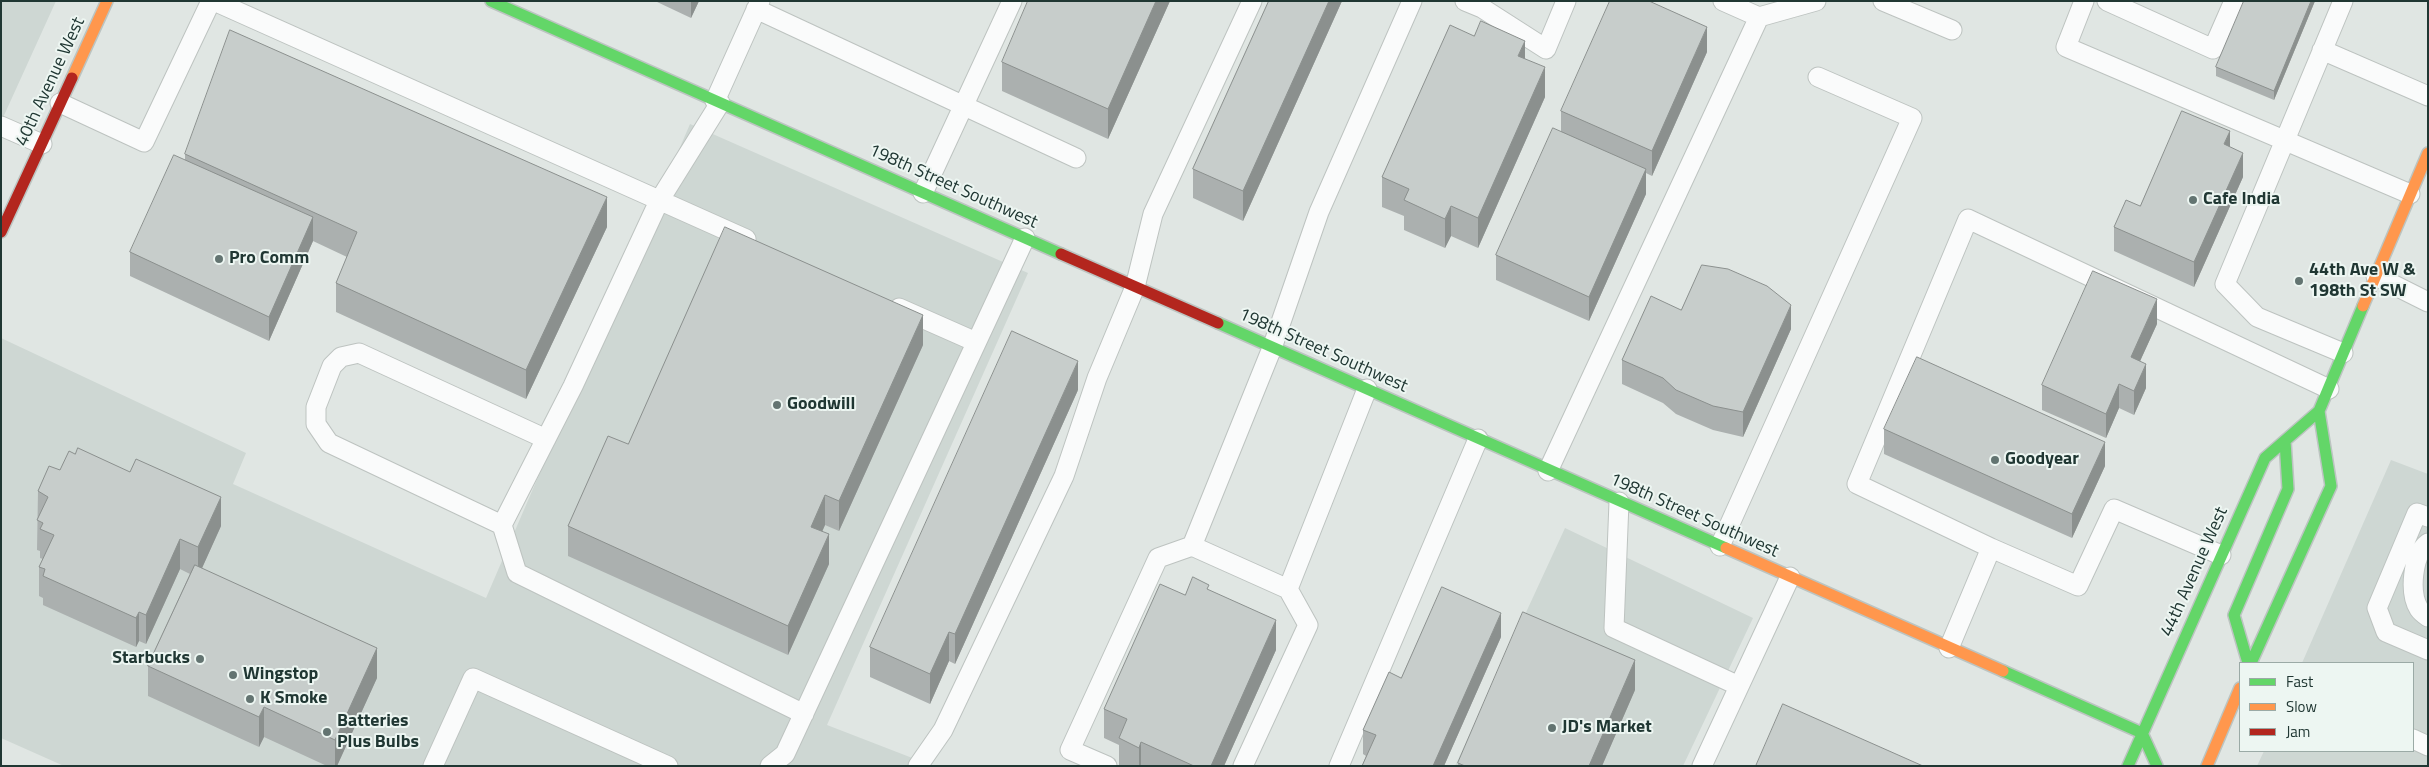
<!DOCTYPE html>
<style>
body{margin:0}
#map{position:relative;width:2429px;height:767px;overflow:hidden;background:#e0e6e3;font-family:"Titillium Web",sans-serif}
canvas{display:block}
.frame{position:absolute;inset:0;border:2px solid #203733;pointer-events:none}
.legend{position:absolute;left:2239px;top:662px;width:175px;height:90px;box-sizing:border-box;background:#edf6f2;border:1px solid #9baaa6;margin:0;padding:6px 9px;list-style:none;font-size:15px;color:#203733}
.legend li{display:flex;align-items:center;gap:10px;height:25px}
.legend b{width:25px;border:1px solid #9baaa6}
</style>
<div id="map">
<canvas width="2429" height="767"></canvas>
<div class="frame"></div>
<ul class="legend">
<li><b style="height:6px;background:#63d668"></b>Fast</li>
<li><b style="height:6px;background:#ff974d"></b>Slow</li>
<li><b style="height:6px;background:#b3261e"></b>Jam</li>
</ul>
</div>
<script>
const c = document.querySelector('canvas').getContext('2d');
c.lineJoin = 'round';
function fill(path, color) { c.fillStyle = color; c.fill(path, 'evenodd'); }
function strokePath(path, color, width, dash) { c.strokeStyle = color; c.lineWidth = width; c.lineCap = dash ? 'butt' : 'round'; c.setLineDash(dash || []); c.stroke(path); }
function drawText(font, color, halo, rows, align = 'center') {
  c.font = font + ' "Titillium Web",sans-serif'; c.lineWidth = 4; c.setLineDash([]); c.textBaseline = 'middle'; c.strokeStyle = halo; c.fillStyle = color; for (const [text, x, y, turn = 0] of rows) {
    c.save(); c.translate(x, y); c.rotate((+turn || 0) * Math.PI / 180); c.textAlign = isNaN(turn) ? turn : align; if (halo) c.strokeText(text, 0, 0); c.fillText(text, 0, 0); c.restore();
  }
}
const built = new Path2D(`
 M1,1H56L1,122Z
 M690,124L1028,273L827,725L933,766H64L1,738V338L246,453L233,484L486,598Z
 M2391,460L2428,474V766H2257L2264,751H2413V663H2302Z
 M1565,528L1753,618L1683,766H1455Z`);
const lane = new Path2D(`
 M214,1L746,239
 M1465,1L1482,8L1546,49L1566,1
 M1883,1L1952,30
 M2084,1L2066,47L2410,194
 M2107,1L2213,49L2234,1
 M2343,1L2225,284L2257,317L2343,353
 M756,9L1076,158
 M1759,17L1816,1
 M2322,50L2428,96
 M715,101L760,1
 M60,103L144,142L211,1
 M720,103L659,201L573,386L502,525L517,573L804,714
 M1,126L42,144
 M923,193L1012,1
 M2376,276L2428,302
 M899,308L976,342
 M1548,471L1759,17L1723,1
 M1619,502L1614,628L1739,686
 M2428,517L2417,513L2377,608L2386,632L2428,650
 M502,525L329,443L316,424V407L332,366L341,357L359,353L546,439
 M2428,543C2412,555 2409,593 2419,609C2421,612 2425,615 2428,617
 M1192,546L1288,589
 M1720,546L1912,118L1818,77
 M1991,548L1857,484L1968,219L2329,389
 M1949,648L1991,548L2078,586L2114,509L2221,555
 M2413,739L2428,746
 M433,766L473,678L668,766
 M770,766L785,754L1025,238
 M918,766L943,730L1064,476L1097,378L1135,287L1153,214L1252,1
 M1107,766L1070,750L1158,558L1192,546L1272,348L1319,212L1412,1
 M1243,766L1308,625L1288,589L1367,389
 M1339,766L1478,439
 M1702,766L1790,577`);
const fast = new Path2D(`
 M491,1L1061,254
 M1218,323L1726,548
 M2248,663L2234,615L2288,489L2285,441
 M2251,663L2331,486L2319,411
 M2003,671L2142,733
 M2142,733L2157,766
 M2128,766L2265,458L2319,411L2363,306`);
const slow = new Path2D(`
 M72,78L107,1
 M2363,306L2428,153
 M1726,548L2003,671
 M2207,766L2240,688`);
const jam = new Path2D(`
 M1,232L72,78
 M1061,254L1218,323`);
const wall = new Path2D(`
 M655,1H699L691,18Z
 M1170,1L1108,139L1002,91V62Z
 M1269,1H1342L1243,221L1193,198V169Z
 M2315,1L2274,100L2216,76V67Z
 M1707,52L1652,176L1646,173V194L1589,321L1496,280V255L1561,131V111Z
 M1525,58L1545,97L1478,248L1451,236L1445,248L1404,230V216L1382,207V177Z
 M2230,147L2243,177L2194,287L2114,251V227L2140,206Z
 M185,154L607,227L526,399L336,312V283L347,257L313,241L269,341L130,276V252L185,160Z
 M1681,310L1791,329L1743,437L1713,430L1676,414L1663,403L1622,384V360Z
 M2157,324L2140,361L2146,388L2134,415L2119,408L2106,438L2042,410V385Z
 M923,345L839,531L825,525L822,532L829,564L788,655L568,556V526L628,444Z
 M1078,390L955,664L949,661L930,704L870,677V647Z
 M1884,429L2105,466L2072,538L1884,454Z
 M60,470L221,526L202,568L377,678L337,766H327L264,737L259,747L148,696V666L190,574L180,569L146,644L139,641L136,647L43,605V598L39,596V567L43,559L40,558V551L37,550L38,491Z
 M1209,590L1276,650L1224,766H1119V745L1104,738V709L1185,595Z
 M1501,637L1444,766H1362L1366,756L1363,754V730L1401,678Z
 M1635,690L1602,766H1458V763Z`);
const shadedWall = new Path2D(`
 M691,1H699L691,18Z
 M1156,1H1170L1108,139V109Z
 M1329,1H1342L1243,221V191Z
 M2311,1H2315L2274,100V91Z
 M1707,27V52L1652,176V151Z
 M1525,41V71L1518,56Z
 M1545,67V97L1478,248V218Z
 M2230,131V156L2224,144Z
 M2243,153V177L2194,287V262Z
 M1646,169V194L1589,321V297Z
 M607,197V227L526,399V370Z
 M1451,206V236L1445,248V219Z
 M313,217V241L269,341V317Z
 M2157,299V324L2131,381V357Z
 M1791,305V329L1743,437V412Z
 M923,315V345L839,531V501Z
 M1078,361V390L955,664V634Z
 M2146,364V388L2134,415V391Z
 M2119,384V408L2106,438V414Z
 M2105,442V466L2072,538V514Z
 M825,495V525L811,556V527Z
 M221,497V526L198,577V547Z
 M829,534V564L788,655V626Z
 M180,539V569L146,644V615Z
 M139,612V641L136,647V618Z
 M1501,613V637L1444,766H1433Z
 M1276,620V650L1224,766H1211Z
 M949,632V661L930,704V674Z
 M377,648V678L337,766H335V740Z
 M1635,660V690L1602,766H1589Z
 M264,707V737L259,747V717Z
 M1141,742V766H1139V748Z`);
const building = new Path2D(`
 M1028,1H1156L1108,109L1002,62Z
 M1269,1H1329L1243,191L1193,169Z
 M1610,1H1649L1707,27L1652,151L1561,111Z
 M2244,1H2311L2274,91L2216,67Z
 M1481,21L1525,41L1518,56L1545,67L1478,218L1451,206L1445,219L1404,200L1409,189L1382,177L1450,25L1474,36Z
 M230,30L607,197L526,370L336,283L357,232L185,154Z
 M2182,111L2230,131L2224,144L2243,153L2194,262L2114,227L2126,200L2140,206Z
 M1553,128L1646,169L1589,297L1496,255Z
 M174,155L313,217L269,317L130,252Z
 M725,227L923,315L839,501L825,495L811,527L829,534L788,626L568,526L608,436L628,444Z
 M1702,265L1728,269L1767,286L1791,305L1743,412L1713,406L1676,390L1663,378L1622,360L1651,296L1681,310Z
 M2093,271L2157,299L2131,357L2146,364L2134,391L2119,384L2106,414L2042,385Z
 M1012,331L1078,361L955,634L949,632L930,674L870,647Z
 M1917,357L2105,442L2072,514L1884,429Z
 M78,448L130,472L136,459L221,497L198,547L180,539L146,615L139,612L136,618L43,576L45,569L39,567L54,535L40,529L43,523L37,520L48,497L38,491L49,466L60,470L69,451L75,454Z
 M195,565L377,648L335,740L264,707L259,717L148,666Z
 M1193,577L1209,585L1207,589L1276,620L1211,766H1194L1141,742L1139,748L1119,738L1127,719L1104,709L1160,584L1185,595Z
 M1442,587L1501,613L1433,766H1362L1376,735L1363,730L1389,672L1401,678Z
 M1523,612L1635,660L1589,766H1465L1458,763Z
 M1783,704L1923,766H1756Z`);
const markers = [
 [2193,200,5,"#637471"],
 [219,259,5,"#637471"],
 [2299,281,5,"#637471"],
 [777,405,5,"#637471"],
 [1995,460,5,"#637471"],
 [200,659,5,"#637471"],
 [233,675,5,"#637471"],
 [250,699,5,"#637471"],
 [1552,728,5,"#637471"],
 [327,732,5,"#637471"]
];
const streetNames = [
 ["40th Avenue West",51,82,-65],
 ["198th Street Southwest",953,187,24],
 ["198th Street Southwest",1323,351,24],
 ["198th Street Southwest",1694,516,24],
 ["44th Avenue West",2195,572,-66]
];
const poiNames = [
 ["Cafe India",2203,200],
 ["Pro Comm",229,259],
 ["44th Ave W &",2309,271],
 ["198th St SW",2309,292],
 ["Goodwill",787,405],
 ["Goodyear",2005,460],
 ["Starbucks",190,659,"right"],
 ["Wingstop",243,675],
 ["K Smoke",260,699],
 ["Batteries",337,722],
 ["Plus Bulbs",337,743],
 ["JD's Market",1562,728]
];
fill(built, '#ced7d3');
strokePath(lane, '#bdc3c0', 21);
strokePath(fast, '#bcc4c1', 14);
strokePath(slow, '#bcc4c1', 14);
strokePath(jam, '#bcc4c1', 14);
strokePath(lane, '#fafbfb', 19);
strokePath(fast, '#63d668', 11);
strokePath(slow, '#ff974d', 11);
strokePath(jam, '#b3261e', 11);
fill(wall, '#abb0af');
fill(shadedWall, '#8b908e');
fill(building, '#c7cdcb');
strokePath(building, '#8b908e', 1);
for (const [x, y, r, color] of markers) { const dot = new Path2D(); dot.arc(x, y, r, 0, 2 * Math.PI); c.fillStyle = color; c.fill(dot); strokePath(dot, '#edf6f2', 2); }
drawText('18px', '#203733', '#edf6f2', streetNames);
drawText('bold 18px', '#203733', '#edf6f2', poiNames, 'left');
</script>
